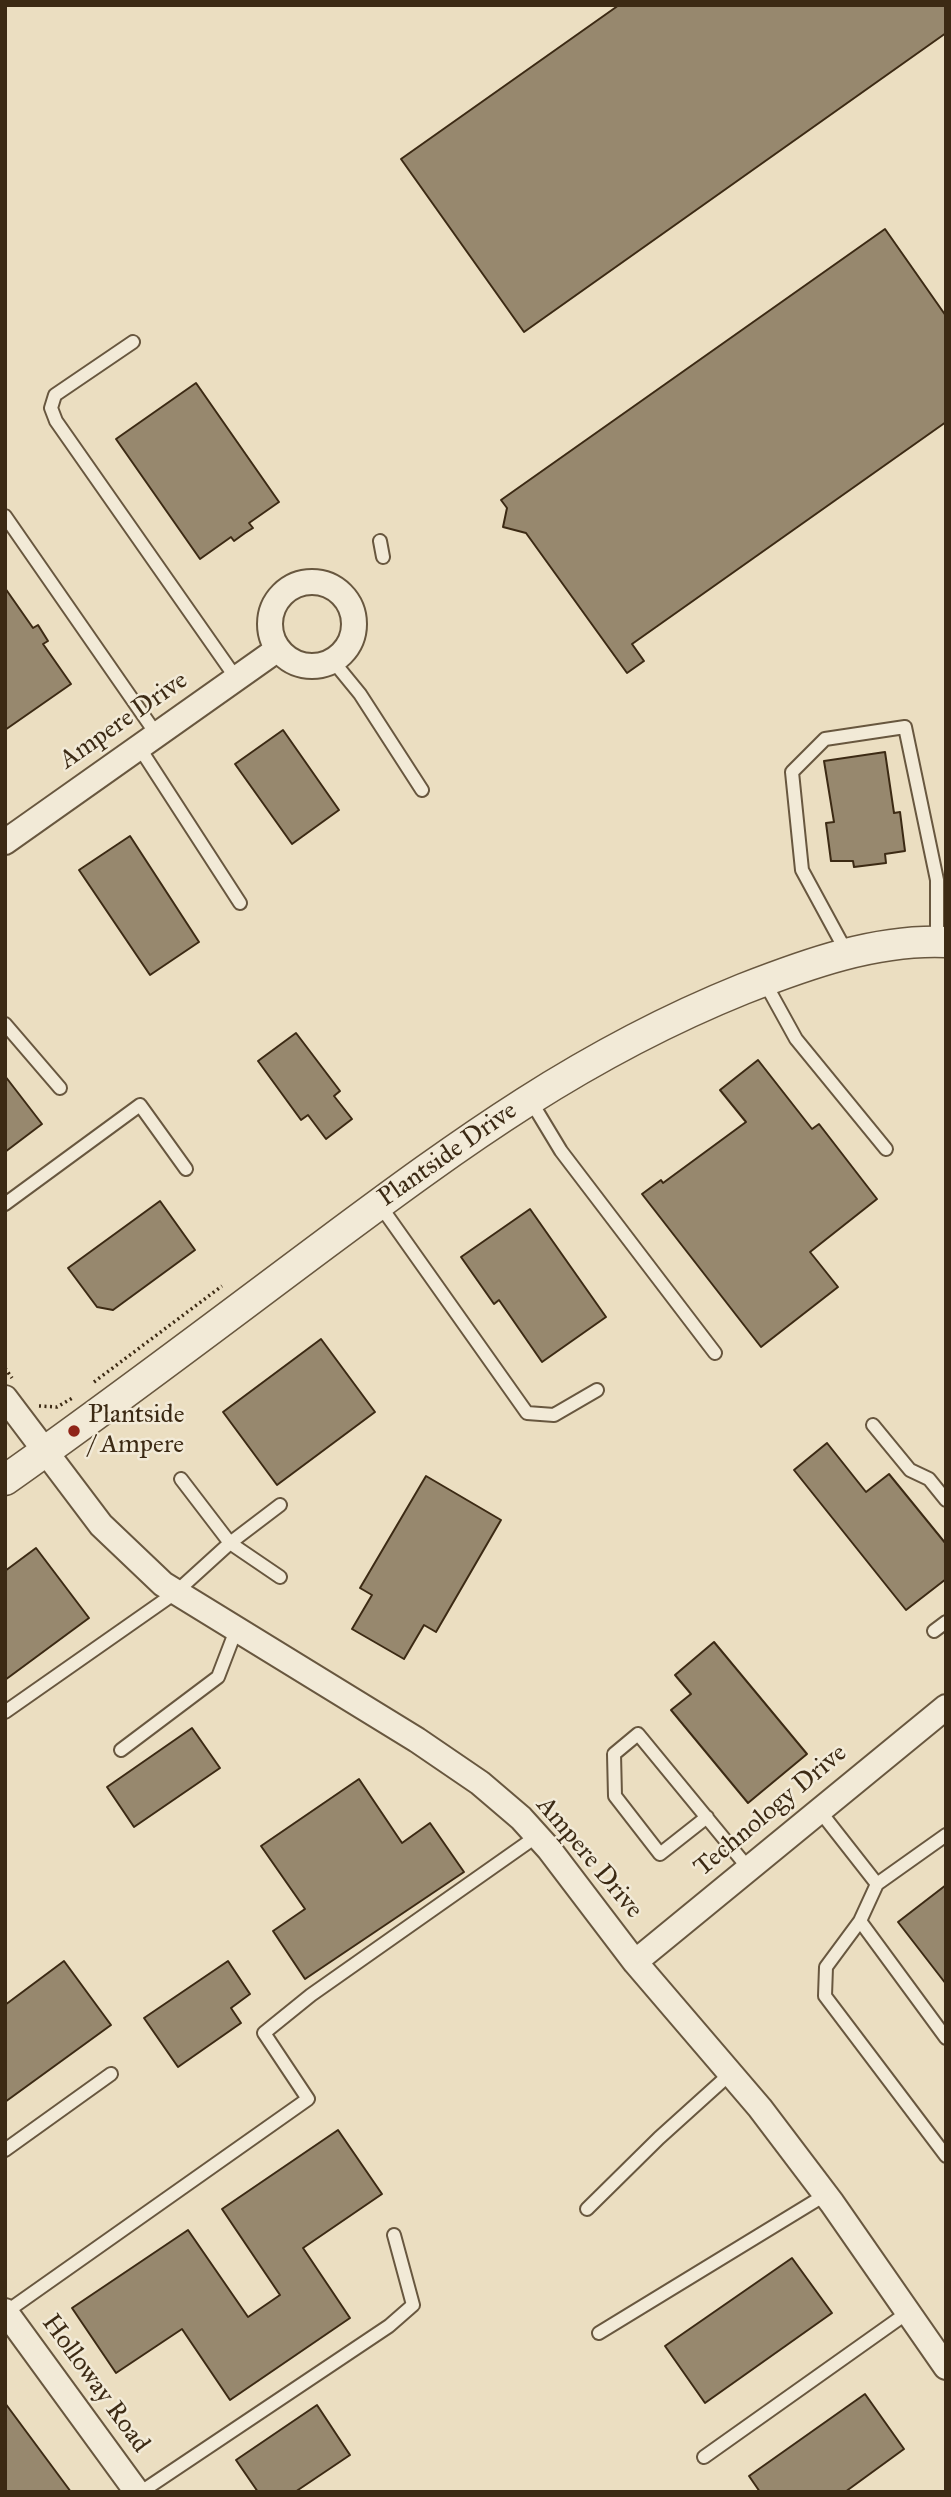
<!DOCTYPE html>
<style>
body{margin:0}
#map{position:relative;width:951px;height:2497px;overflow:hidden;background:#ebdec1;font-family:"IM FELL Great Primer",serif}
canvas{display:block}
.frame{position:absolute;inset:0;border:7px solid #3c2a14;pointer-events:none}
</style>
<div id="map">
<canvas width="951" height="2497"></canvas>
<div class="frame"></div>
</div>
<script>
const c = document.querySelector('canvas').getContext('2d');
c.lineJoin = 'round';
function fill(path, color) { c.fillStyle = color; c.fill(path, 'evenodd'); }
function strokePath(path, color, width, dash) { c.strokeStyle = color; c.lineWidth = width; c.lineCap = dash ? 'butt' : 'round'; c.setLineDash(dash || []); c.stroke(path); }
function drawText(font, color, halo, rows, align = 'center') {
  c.font = font + ' "IM FELL Great Primer",serif'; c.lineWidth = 5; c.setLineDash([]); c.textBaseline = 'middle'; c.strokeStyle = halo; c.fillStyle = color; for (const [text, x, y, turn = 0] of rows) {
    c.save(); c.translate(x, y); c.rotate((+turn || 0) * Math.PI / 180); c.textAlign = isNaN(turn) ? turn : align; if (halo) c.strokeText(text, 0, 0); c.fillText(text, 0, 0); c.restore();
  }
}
const building = new Path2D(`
 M619,5H946V33L524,332L401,159Z
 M885,229L946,316V422L632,644L644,661L627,673L526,533L503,527L507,508L501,500Z
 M196,383L279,502L249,523L253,528L245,533L234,541L231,537L200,559L116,439Z
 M5,588L33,628L38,625L48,641L43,644L71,684L5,730Z
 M283,730L339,810L292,844L235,764Z
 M885,752L894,813L900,812L905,851L885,854L886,863L854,867L853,861H831L826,823L834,822L824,761Z
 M130,836L199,942L150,975L79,870Z
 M296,1033L340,1091L334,1096L352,1119L326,1139L308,1115L301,1120L258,1061Z
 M758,1060L812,1129L819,1124L877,1199L810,1252L838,1287L761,1347L642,1194L661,1180L663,1183L746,1122L720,1090Z
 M5,1076L42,1124L5,1152Z
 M160,1201L195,1250L113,1310L97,1307L68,1268Z
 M530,1209L606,1317L542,1362L499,1300L494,1304L461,1257Z
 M321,1339L375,1412L277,1485L223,1412Z
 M827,1443L866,1492L889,1474L946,1544V1579L906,1610L794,1470Z
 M426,1476L501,1520L436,1632L424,1625L404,1659L352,1629L372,1595L360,1588Z
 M36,1548L89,1618L5,1680V1571Z
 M714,1642L807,1754L748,1803L671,1710L691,1694L675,1675Z
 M192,1728L220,1768L134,1827L107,1787Z
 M359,1779L402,1843L430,1823L464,1872L305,1979L273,1931L305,1909L261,1846Z
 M946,1885V1984L898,1922Z
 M64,1961L111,2025L5,2102V2005Z
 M228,1961L250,1994L231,2008L241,2023L178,2067L144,2018Z
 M338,2130L382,2194L303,2248L350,2318L230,2400L182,2329L116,2373L72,2308L188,2230L248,2317L280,2295L222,2209Z
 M792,2258L832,2313L705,2403L665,2346Z
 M865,2394L904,2449L845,2492H760L749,2476Z
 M5,2403L71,2492H5Z
 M317,2405L350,2455L295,2492H258L236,2460Z`);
const path = new Path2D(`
 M5,1368L12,1378
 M94,1382L222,1286
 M39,1406L57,1407L74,1397`);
const service = new Path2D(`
 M133,342L55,395L51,408L56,421L236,678
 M5,516L157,735
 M380,541L383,557
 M333,661L360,694L422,790
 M139,747L240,903
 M847,953L802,870L792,772L825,739L905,727L937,880V942
 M764,981L796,1039L886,1149
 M5,1024L60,1088
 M529,1098L561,1151L715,1353
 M5,1204L140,1105L186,1169
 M379,1204L527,1413L554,1415L597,1390
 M873,1425L910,1470L929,1479L946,1500
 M181,1479L230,1543L280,1577
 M934,1631L946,1622
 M5,1712L175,1593L230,1543L280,1505
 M121,1750L218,1677L236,1630
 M819,1810L877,1884L946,1835
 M707,1817L660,1854L615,1796L614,1754L638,1734L749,1869
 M877,1884L860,1921L826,1967L825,1996L946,2156
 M860,1921L946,2038
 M5,2150L111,2074
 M587,2209L659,2138L731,2073
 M6,2312L308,2099L264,2033L311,1995L537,1836
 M599,2333L825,2195
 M704,2457L907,2313
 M141,2492L389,2326L413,2305L394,2235`);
const minor = new Path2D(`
 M270 624a42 42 0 1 1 84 0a42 42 0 1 1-84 0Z
 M5,842L278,649
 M5,1398L101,1525L163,1584L417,1740L480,1783L521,1818L549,1849L635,1962L760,2108L832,2203L946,2367
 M635,1962L946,1707
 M5,2311L137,2492`);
const tertiary = new Path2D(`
 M5,1480C113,1404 219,1323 325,1244C462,1142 582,1054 743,989C807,964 876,939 946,942`);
const markers = [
 [74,1431,7,"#8f2418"]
];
const streetNames = [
 ["Ampere Drive",124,721,-35],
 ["Plantside Drive",448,1155,-35],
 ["Technology Drive",771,1811,-40],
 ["Ampere Drive",589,1858,50],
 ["Holloway Road",95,2384,54]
];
const poiNames = [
 ["Plantside",88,1416],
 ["/ Ampere",88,1446]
];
fill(building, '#97886e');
strokePath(building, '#3c2a14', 2);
strokePath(service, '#68573f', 16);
strokePath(minor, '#68573f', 28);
strokePath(tertiary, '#68573f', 33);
strokePath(path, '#3c2a14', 3.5, [2, 3.5]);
strokePath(service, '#f2ead7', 12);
strokePath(minor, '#f2ead7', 24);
strokePath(tertiary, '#f2ead7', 30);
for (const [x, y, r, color] of markers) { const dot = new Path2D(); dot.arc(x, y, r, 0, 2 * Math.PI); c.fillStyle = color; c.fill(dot); strokePath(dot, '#f2ead7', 2.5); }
drawText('26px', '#3c2a14', '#f2ead7', streetNames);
drawText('26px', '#3c2a14', '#f2ead7', poiNames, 'left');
</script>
